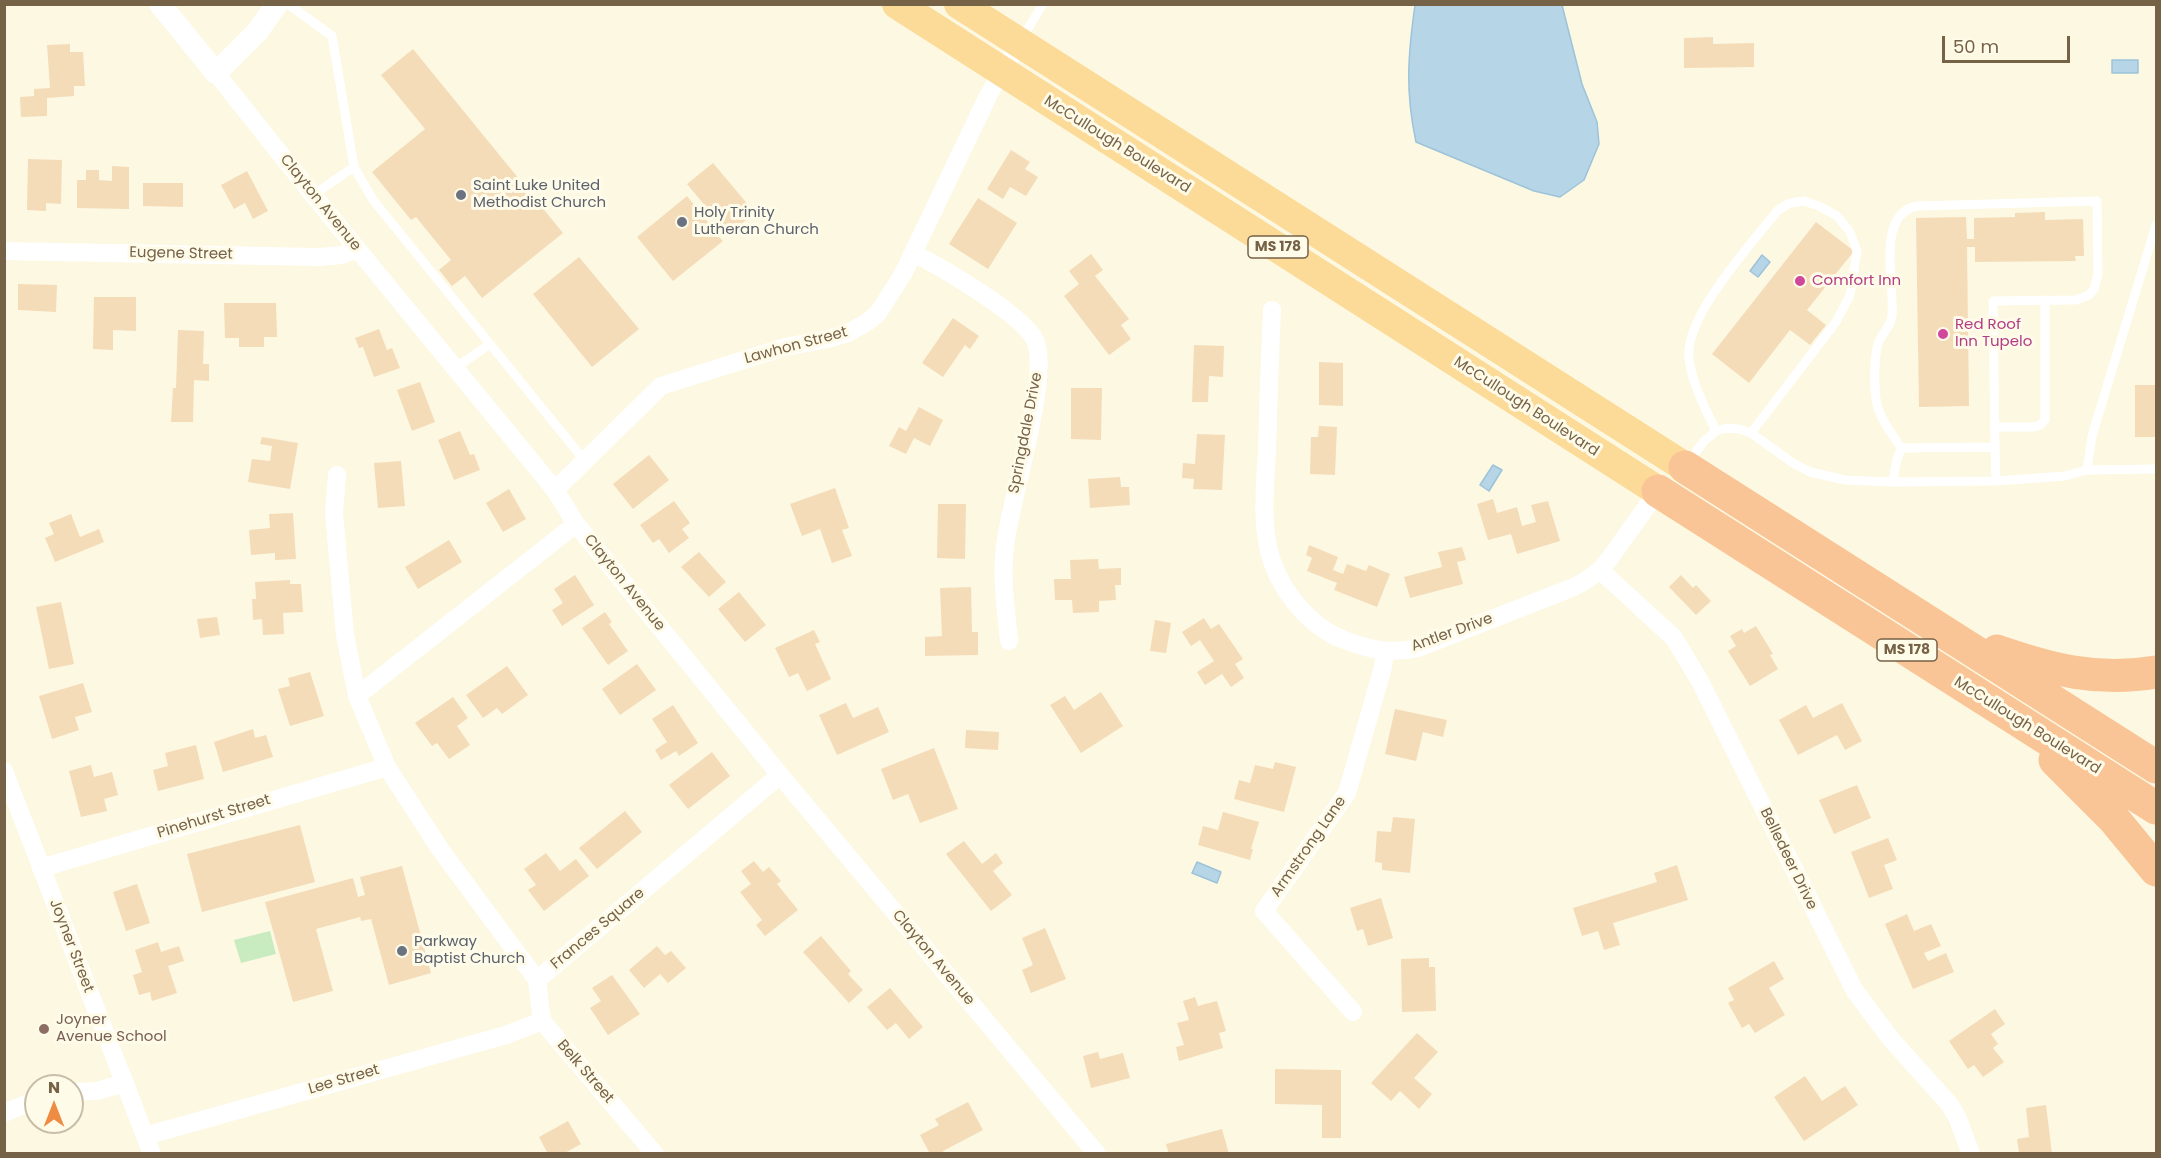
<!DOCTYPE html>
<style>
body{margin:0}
#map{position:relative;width:2161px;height:1158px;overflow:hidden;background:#fdf8e2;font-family:Poppins,sans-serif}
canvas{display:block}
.frame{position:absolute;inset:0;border:6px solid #766247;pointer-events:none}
.north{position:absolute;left:24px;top:1074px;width:60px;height:60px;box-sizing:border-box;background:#fffbe9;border:2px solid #c8bea8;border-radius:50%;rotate:0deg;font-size:16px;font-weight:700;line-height:24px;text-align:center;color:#766247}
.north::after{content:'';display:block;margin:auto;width:21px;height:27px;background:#ed8c42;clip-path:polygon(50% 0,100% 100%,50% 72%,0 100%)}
.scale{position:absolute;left:1942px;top:36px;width:128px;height:27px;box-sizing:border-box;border:3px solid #766247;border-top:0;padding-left:8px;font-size:18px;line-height:21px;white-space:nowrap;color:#766247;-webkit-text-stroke:4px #fffbe9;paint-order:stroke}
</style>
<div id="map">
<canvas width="2161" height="1158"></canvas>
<div class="frame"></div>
<div class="north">N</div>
<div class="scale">50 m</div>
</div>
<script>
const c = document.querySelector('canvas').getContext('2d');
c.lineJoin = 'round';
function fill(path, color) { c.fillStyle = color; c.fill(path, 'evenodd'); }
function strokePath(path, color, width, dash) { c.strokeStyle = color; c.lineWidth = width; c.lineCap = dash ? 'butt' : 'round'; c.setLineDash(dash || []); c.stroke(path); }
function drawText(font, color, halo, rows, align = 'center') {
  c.font = font + ' Poppins,sans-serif'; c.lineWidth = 6; c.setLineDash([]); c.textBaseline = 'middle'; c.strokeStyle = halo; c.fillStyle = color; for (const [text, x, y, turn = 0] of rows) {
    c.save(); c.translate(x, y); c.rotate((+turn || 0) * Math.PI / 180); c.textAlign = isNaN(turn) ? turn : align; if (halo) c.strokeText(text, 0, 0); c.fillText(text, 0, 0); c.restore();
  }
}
const green = new Path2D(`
 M270,931L276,954L241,963L234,940Z`);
const water = new Path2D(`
 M1415,5H1562L1582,84L1597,122L1599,144L1584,180L1560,197L1534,191L1416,142C1405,91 1408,55 1415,5Z
 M2112,60H2138V73H2112Z
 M1762,255L1770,262L1758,277L1750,271Z
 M1493,465L1502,470L1489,491L1480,485Z
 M1197,862L1221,872L1217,883L1192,873Z`);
const building = new Path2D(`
 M1713,37V44L1754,43V67L1684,68V38Z
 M70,44V52H83L85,86H74V96L47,98V116L21,117L20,97L34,96V89L50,88L47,45Z
 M413,49L563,233L482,298L465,276L452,286L439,270L451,260L416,217L411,220L372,172L425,129L381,75Z
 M1011,150L1030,162L1025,169L1038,177L1026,196L1010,187L1003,199L987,189Z
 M28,159L62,160L61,204L46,203V211L27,210Z
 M713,163L755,213L730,233L726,228L717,235L723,241L673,281L637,237L687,196L710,225L717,220L687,184Z
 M112,166L129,167V209L77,208V180H86V170H99V180L112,181Z
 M247,171L268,211L253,219L245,203L234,209L221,185Z
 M143,183H183V207L143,206Z
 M978,198L1017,223L988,269L949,244Z
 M2045,212V220L2083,219L2084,256H2075L2076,261L1975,262V247H1967L1969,406L1919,407L1916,218L1966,217L1967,239H1974V218L2015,217V213Z
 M1816,222L1854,251L1807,310L1826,325L1810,345L1790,330L1749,383L1712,354Z
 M1091,254L1103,270L1095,276L1129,319L1121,325L1131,339L1109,355L1064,296L1079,284L1069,271Z
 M579,257L639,329L592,367L533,294Z
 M18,284L57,285L56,312L18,310Z
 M94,297H136V331L113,330V350L93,349Z
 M224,303H276L277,337H264V347H239V338H225Z
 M953,318L979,336L970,349L965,345L943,377L922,363Z
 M379,329L387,350L392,348L400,368L374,377L363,347L359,348L355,338Z
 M178,330L204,331L203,364H209V381L194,380L193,422H171L173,388H176Z
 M1194,345L1224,346L1223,377L1209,376L1208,402H1192Z
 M1319,362L1343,363V406L1319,405Z
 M420,382L435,422L412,431L397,390Z
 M2135,385H2156V437H2135Z
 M1071,388H1102L1101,440L1071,439Z
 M919,407L943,420L930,446L914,438L906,454L889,446L899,427L906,431Z
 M1319,426L1337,427L1335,475L1310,474L1311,437H1318Z
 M460,431L470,455L474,454L480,470L454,480L438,440Z
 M1197,434L1225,435L1222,490L1193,489L1194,479L1182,478L1183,463L1195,464Z
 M262,437L298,443L290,489L248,482L252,459L270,461L272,446L260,444Z
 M649,455L669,480L633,509L613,484Z
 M401,461L405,506L378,508L374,463Z
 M1120,477L1121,487H1129L1130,505L1090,508L1088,479Z
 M835,488L849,528L842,530L852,556L832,563L820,529L802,536L790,504Z
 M509,489L526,519L503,532L486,503Z
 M1493,499L1497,513L1517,507L1522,526L1536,522L1531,505L1548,501L1560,541L1517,554L1511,534L1488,540L1477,504Z
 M674,501L690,523L682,529L689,538L669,553L659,539L653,543L640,525Z
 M938,504H966L965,559L937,558Z
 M293,513L296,559L275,560V553L251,555L249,530L270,528L269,514Z
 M71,514L80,537L99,529L104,542L55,562L45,538L54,534L49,523Z
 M449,540L462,562L418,589L405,567Z
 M1309,545L1338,557L1333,570L1343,574L1347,564L1366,571L1369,565L1390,574L1377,607L1334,590L1337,583L1307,571L1312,558L1306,555Z
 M1462,547L1466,560L1457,562L1463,584L1410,598L1404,577L1442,567L1438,552Z
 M699,552L726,582L709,597L681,567Z
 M1098,559L1099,569L1121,568V585H1115L1116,600L1099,601V612L1073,613L1072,600H1055L1054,579H1071L1070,560Z
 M575,575L594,605L562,626L552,610L563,603L554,589Z
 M1681,575L1693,588L1696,585L1711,601L1696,615L1669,587Z
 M290,580V584H301L303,612L283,613L284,634L263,635L262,619L253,620L252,599H256L255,582Z
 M971,587L972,632H978V655L925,656V637L942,636L940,588Z
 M739,592L766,625L745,642L718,609Z
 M61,602L74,664L49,669L36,607Z
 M605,612L612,622L609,624L628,651L608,665L582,628Z
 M217,617L220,635L200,638L197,619Z
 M1204,618L1211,629L1219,624L1243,659L1235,664L1244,678L1231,687L1222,674L1205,685L1197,672L1214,661L1200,640L1191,646L1182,632Z
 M1155,620L1171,623L1166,653L1150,651Z
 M1756,626L1773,654L1770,655L1778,669L1750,686L1728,651L1736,646L1730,636L1742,629L1744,633Z
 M814,630L820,642L815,644L831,679L807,691L798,673L789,677L775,648Z
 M637,664L656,690L620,715L602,689Z
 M507,666L528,695L502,714L497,708L483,718L466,695Z
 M310,672L324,716L290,726L278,689L290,686L288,678Z
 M83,683L92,712L75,717L79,730L52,739L39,696Z
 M1101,692L1123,726L1081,753L1050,705L1065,696L1074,710Z
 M453,697L468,718L457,726L470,745L449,759L437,743L432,746L415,723Z
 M846,703L853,718L878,707L889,732L837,755L819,715Z
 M1842,703L1862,741L1845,750L1837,735L1798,755L1779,720L1806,705L1813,718Z
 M673,705L698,743L679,756L676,751L661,760L655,750L667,742L652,719Z
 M1395,709L1447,720L1443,737L1423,732L1416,761L1385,754Z
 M253,729L255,738L266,735L273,757L223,772L214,742Z
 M966,730L999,732L998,750L965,748Z
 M196,745L204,779L158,791L153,770L168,766L165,753Z
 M934,748L958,809L920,823L908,794L893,800L881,769Z
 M712,752L730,776L688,809L669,785Z
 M1275,762L1296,767L1284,812L1234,799L1239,780L1250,783L1255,765L1273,769Z
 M91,765L94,777L112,772L118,795L104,799L107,811L81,817L69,771Z
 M1857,785L1871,818L1834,834L1819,800Z
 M625,811L642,832L597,869L579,848Z
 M1223,812L1259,822L1251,849H1253L1250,860L1198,845L1203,826L1218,830Z
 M1393,817L1415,819L1410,873L1382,870V863L1375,862L1377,831L1391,832Z
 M300,825L315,882L202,912L187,854Z
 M1888,838L1897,860L1884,865L1893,889L1869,898L1851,852Z
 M964,841L982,864L996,853L1003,863L993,871L1012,895L991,911L946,854Z
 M546,853L560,871L576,859L589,876L544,911L528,890L536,885L524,869Z
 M754,861L763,872L769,867L781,881L777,884L798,910L765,936L756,925L762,920L740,892L751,884L741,871Z
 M1677,865L1688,900L1613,923L1620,945L1604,950L1598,931L1582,936L1573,908L1657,882L1654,873Z
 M402,866L431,973L389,985L371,919L361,921L360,917L316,929L333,991L293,1002L265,902L353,878L358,897L365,895L360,877Z
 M137,884L150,923L126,931L113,892Z
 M1381,898L1393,938L1368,946L1363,929L1357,931L1350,908Z
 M1907,914L1914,931L1931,924L1941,946L1924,953L1928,961L1946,953L1954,972L1913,989L1885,924Z
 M1045,928L1066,979L1031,993L1022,970L1033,965L1022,938Z
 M821,936L851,971L848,974L863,990L849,1003L803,952Z
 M158,942L161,952L179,946L184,961L168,966L177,993L152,1001L150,992L139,995L133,975L142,972L135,950Z
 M657,946L665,955L671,951L686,968L668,983L660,974L644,988L629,970Z
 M1429,958V967H1435L1436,1011L1402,1012L1401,959Z
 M1774,961L1784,979L1769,988L1785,1015L1755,1033L1749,1024L1742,1028L1728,1003L1734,1000L1728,988Z
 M612,975L640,1014L608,1035L590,1008L601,1001L592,988Z
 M890,988L923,1027L909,1039L896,1023L887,1030L867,1007Z
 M1195,997L1198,1006L1217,1001L1226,1031L1219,1033L1223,1048L1179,1061L1176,1047L1184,1045L1177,1023L1189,1020L1183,1001Z
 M1995,1009L2005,1024L1991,1034L1998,1044L1993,1048L2004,1062L1983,1077L1974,1065L1968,1069L1949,1041Z
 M1417,1033L1438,1052L1414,1078L1432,1094L1419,1109L1400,1091L1391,1101L1371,1083Z
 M1098,1052L1100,1059L1123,1053L1130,1078L1091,1088L1083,1056Z
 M1275,1069L1341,1070V1138H1322V1105L1275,1104Z
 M1805,1076L1822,1101L1845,1086L1858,1105L1804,1141L1774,1097Z
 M968,1102L983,1130L943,1151L944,1154H930L920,1135L939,1125L935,1119Z
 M2046,1105L2052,1154L2019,1153L2017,1139L2029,1137L2026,1108Z
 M568,1121L581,1144L563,1154H548L539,1137Z
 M1222,1129L1229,1154H1169L1166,1144Z`);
const service = new Path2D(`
 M288,4L332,36L354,167L313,195
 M1022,38L1043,4
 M354,167L373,200L585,461
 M455,368L490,344
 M1995,427H2034L2040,425L2045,420V300
 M1716,431C1705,408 1692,384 1689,358C1684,317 1752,243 1778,210L1790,203L1804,201L1819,206L1837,216L1850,232L1857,251L1850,295L1836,322L1751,433
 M1901,448C1892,433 1878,417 1876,399C1874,385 1874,358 1878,344C1881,334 1891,327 1892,316C1895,285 1875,214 1917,206L2097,201L2098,274L2094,289L2089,295L2076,300L1993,301L1995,447
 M1688,463L1704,441L1716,431L1727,428L1739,429L1751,433L1793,463L1810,472L1845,480L1893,482L1996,481L2065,476L2087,470L2156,469
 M2087,470L2092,436L2156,225
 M1893,482L1896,463L1901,448L1995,447L1996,481`);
const minor = new Path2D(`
 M216,73L313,195L555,490L576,524L780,775L1097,1154
 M4,251L319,257L342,255L357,249
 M913,253C941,267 1022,314 1035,340C1051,375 1010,501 1005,546C1001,577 1006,610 1009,641
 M1272,310C1270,357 1268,404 1267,451C1265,488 1260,529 1273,564C1285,597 1314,630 1347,641C1371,650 1392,654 1418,648L1574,587L1588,579L1600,570L1610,558L1658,491
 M337,475L334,513L345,635L357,696L387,767L440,849L537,980L542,1021L655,1154
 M555,490L661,386L785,347L828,339L848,333L869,321L878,313L903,274L989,94L1019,43
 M1600,570L1674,638L1701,683L1855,991L1890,1038L1950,1105L1958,1119L1971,1154
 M357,696L576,524
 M4,771L152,1154
 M41,868L387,767
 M537,980L780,775
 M1353,1012L1264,911L1347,793L1383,667L1385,652
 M72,1092L97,1091L125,1083
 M4,1113L36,1100
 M145,1136L506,1035L542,1021`);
const tertiary = new Path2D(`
 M160,4L216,73L257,32L277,4`);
const trunk = new Path2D(`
 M897,4L1658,491
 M959,4L1685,467`);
const motorway = new Path2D(`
 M1685,467L2156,767
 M1658,491L2156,808
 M1997,651C2052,670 2098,682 2156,672
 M2055,760L2113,818L2156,870`);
const markers = [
 [461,195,6,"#6b7280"],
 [682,222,6,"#6b7280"],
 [1800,281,6,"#d1479c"],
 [1943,334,6,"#d1479c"],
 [402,951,6,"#6b7280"],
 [44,1029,6,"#8d6e63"]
];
const shields = [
 [1278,247,60],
 [1907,650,60]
];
const shieldNames = [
 ["MS 178",1278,247],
 ["MS 178",1907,650]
];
const streetNames = [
 ["McCullough Boulevard",1117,145,32],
 ["Clayton Avenue",320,203,51],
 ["Eugene Street",181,254,1],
 ["Lawhon Street",796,346,-15],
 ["McCullough Boulevard",1526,407,33],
 ["Springdale Drive",1026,433,-79],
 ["Clayton Avenue",624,583,51],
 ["Antler Drive",1452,633,-20],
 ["McCullough Boulevard",2027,726,32],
 ["Pinehurst Street",214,817,-17],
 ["Armstrong Lane",1309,847,-55],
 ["Belledeer Drive",1788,859,64],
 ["Frances Square",598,929,-40],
 ["Joyner Street",71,946,69],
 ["Clayton Avenue",933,958,50],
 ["Belk Street",585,1072,49],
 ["Lee Street",344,1080,-16]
];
const worshipNames = [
 ["Saint Luke United",473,186],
 ["Methodist Church",473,203],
 ["Holy Trinity",694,213],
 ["Lutheran Church",694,230],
 ["Parkway",414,942],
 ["Baptist Church",414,959]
];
const hotelNames = [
 ["Comfort Inn",1812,281],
 ["Red Roof",1955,325],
 ["Inn Tupelo",1955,342]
];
const educationNames = [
 ["Joyner",56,1020],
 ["Avenue School",56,1037]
];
fill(green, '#c9ebc0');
fill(water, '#b6d6e7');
strokePath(water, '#9cc3da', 1.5);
fill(building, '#f4dcb9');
strokePath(service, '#fff', 9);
strokePath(minor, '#fff', 18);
strokePath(tertiary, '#fff', 22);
strokePath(trunk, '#fcda97', 30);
strokePath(motorway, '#fac596', 33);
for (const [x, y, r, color] of markers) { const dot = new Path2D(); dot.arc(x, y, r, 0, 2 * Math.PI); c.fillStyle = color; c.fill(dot); strokePath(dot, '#fffbe9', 2); }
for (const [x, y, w] of shields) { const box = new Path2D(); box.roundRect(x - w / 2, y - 11, w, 22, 4.5); c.fillStyle = '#fffbe9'; c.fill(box); strokePath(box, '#766247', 1.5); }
drawText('bold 14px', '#766247', null, shieldNames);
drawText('15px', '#766247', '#fffbe9', streetNames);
drawText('15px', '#5b616d', '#fffbe9', worshipNames, 'left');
drawText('15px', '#b23c85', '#fffbe9', hotelNames, 'left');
drawText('15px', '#785e54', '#fffbe9', educationNames, 'left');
</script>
